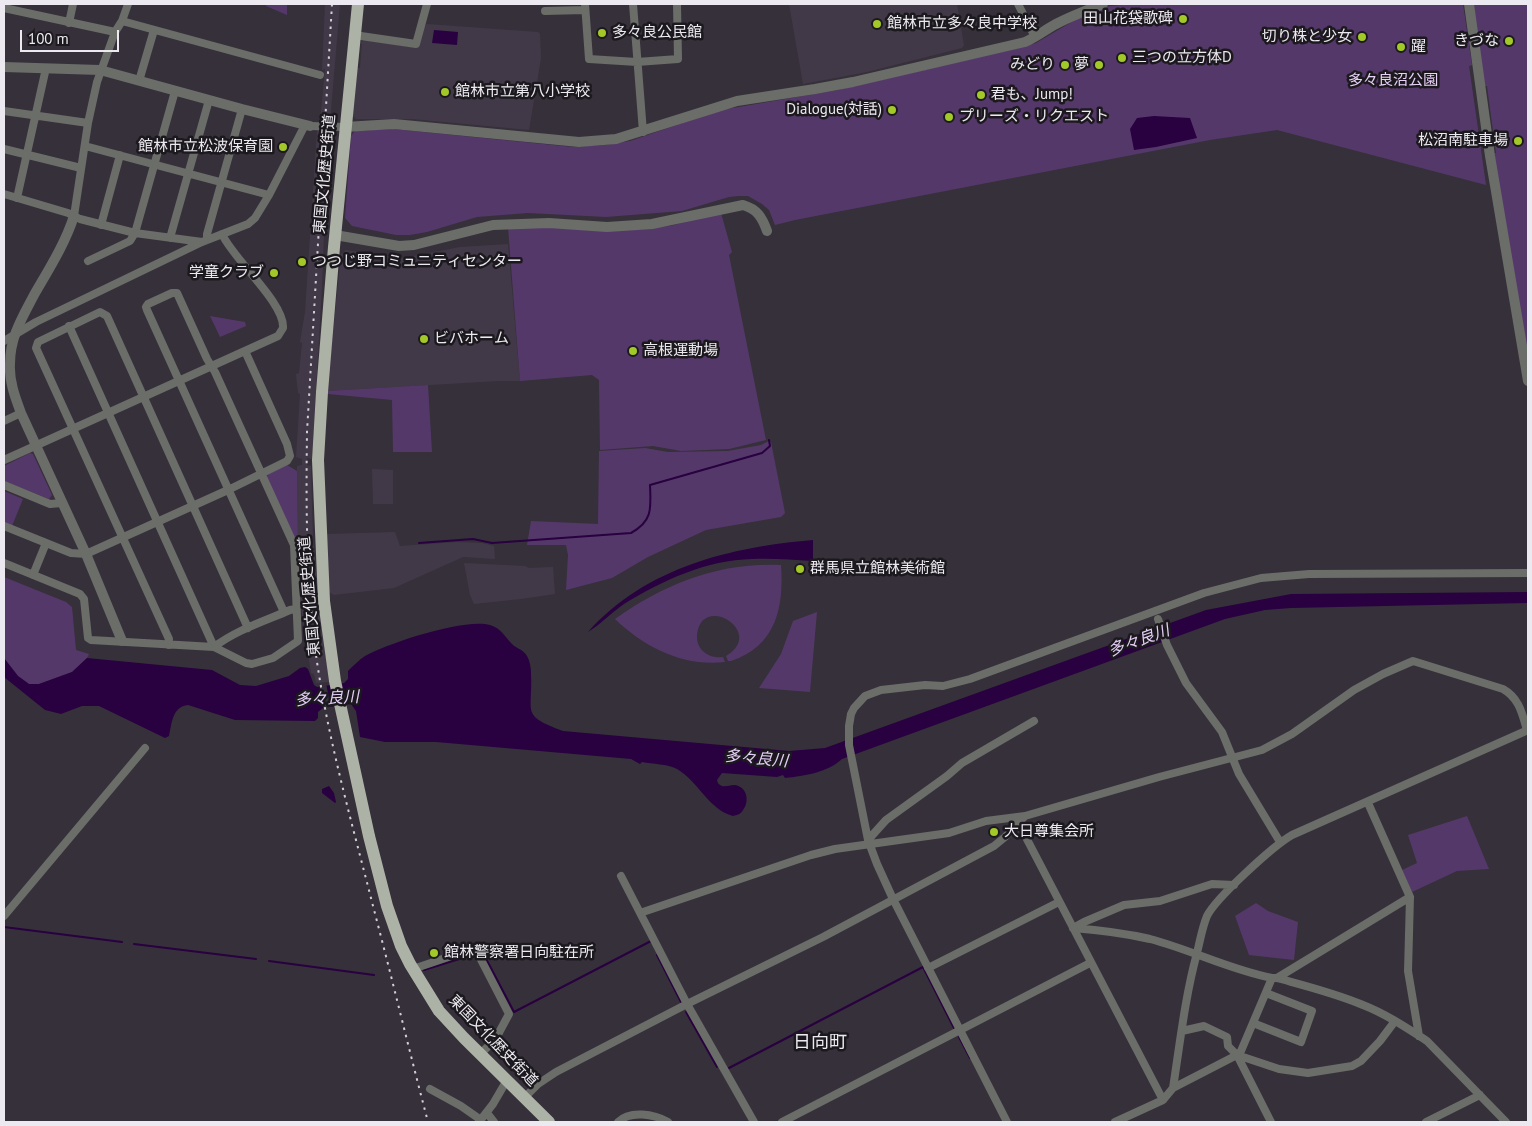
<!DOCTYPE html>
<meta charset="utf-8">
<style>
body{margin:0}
#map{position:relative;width:1532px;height:1126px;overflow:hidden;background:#36303a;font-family:"PT Sans",sans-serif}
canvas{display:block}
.frame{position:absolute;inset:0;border:5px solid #ede9f0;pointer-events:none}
.scale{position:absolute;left:20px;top:30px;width:99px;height:22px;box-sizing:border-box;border:2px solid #ede9f0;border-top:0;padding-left:6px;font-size:15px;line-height:18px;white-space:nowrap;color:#ede9f0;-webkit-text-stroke:4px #1c191e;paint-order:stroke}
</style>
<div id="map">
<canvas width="1532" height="1126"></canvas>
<div class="frame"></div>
<div class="scale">100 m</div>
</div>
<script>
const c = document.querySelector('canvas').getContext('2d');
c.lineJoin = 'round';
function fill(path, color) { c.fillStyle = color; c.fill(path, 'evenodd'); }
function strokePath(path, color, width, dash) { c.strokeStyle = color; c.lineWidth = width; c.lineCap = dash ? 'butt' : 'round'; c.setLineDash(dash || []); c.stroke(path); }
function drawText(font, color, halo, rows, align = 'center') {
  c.font = font + ' "PT Sans","Noto Sans JP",sans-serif'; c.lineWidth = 5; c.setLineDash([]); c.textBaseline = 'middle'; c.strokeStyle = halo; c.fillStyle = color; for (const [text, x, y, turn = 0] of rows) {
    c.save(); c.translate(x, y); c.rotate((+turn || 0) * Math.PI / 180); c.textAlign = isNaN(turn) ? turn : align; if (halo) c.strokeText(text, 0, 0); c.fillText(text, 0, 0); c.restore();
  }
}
const built = new Path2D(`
 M325,4H340L330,122H327L320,121L325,69L322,70Z
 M789,4H957L964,45L962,48L867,72L803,84Z
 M427,24L538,32L540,34L541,58L529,130L412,119H356L352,115L357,68H360L362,44L360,43L361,42L364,40L418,48L424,27Z
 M328,128L322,287L312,459L307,458V465L311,466L313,539L320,609L329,682L316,683L314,674L311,673L301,608L298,542L297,471V466L302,465V459L296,457L300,394L298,393L296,374L299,373L302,343L300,342L305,312L317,130Z
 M508,244L520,381H499L327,391L341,254L346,250L403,258L460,247Z
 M372,469L393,470V504H373Z
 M395,532L400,546L456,542L482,543L494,546L495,559L463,557L394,588L334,595L329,592L326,534Z
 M464,563L525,566L529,568L553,567L555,594L521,599L474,604L470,595Z`);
const green = new Path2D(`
 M267,4H287V15L266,6Z
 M1130,4H1463L1472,65L1469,66L1486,185L1277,130L1210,140L795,220L775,225L769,210L762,204L748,196H739L729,197L682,211L606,217L528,213L477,217L427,232L410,235H396L352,226L345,218L351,136L355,131L393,129L573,147L606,145L630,141L721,110L838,90L1014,49L1036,43L1087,13L1103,7Z
 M1473,4H1528V357L1493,154L1496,153L1487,86H1484Z
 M721,213L732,252L729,255L766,440L729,449L681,451L653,446L600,450L599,380L592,375L520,381L508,227L524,226L608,230L670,226Z
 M210,316L245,322L246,326L220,337Z
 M428,385L432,452H393L392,400L328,394L327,391Z
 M769,441L771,442L785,513L781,517L706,530L648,557L612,578L566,590L568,555L566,545H527L531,521L598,524L599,451L645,448L668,452L728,451L761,445Z
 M30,453L33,454L52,495L49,499L4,481V466Z
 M287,465L297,471L298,542H296L266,479L268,474Z
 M4,491L23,499L12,526L4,523Z
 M781,565C784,608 776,646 731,661H728L726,656C767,632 701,592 697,635C696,650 709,659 723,657L725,662C683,667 644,647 615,619C664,584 719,562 781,565Z
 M4,577L66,602L72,607L76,650L89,654L87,658L72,672L39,684H29L18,676L4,658Z
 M817,612L810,692L759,688L781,654L793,621Z
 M1467,816L1489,869L1457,871L1412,892L1402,870L1417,863L1408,835Z
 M1256,903L1268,911L1298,922L1294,960L1249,955L1235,916Z`);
const water = new Path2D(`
 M434,30L458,32L457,45L432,43Z
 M1154,116L1190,118L1197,138L1156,147L1134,150L1130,129L1137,118Z
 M813,540V561C793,560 773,558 752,559C707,560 663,580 624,604C612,612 601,624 588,632C646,567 731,547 813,540Z
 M1528,592V603L1291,608L1265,610L1225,619L842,759C828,772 805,776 785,778L783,775L777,777L722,773L717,780C718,783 718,784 722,786C726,787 730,785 734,785C747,786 750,801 743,810C741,814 737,815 733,816C709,810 698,781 677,769C667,764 653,764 642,762L640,764L631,759L436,742H385L360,737L356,711L351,704L323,708L318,712V718L315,721L235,720L188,705C172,707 172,723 169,736L165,738L99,706H82L61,714L45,710L4,677V658L18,676L29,684H39L72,672L87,658L212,670L240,685L256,686L289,676L300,668L305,667L308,669L314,685L317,687L344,683L348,679V671C353,666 359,660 365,656C389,643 464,618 490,625C501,628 505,637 512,644C517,649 523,649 527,656C530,661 531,668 531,674C533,713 520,715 563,731L789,751L825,748L1206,610L1291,594Z
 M329,786L334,793L336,802L335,803L322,793V789Z`);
const pier = new Path2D(`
 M326,683L331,709L324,711L319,684Z`);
const stream = new Path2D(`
 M419,543L473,539L492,543L631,533C653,521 651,508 650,485L762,453L770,446L769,440
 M4,927L122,942
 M134,944L256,959
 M482,951L514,1012L651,941
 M657,955L681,1002
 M269,961L374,975
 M424,970L475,954
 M686,1012L717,1067
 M959,1037L970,1058
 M729,1068L923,967L954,1028`);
const minor = new Path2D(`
 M585,4L589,59L637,62L678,59L677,4
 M633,4L643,132
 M1018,4L1035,37
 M4,8L115,32
 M545,11L585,10
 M122,21L320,75
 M69,23L73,4
 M354,35L416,44L427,4
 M139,81L154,30
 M4,111L88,123
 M310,126L345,127
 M85,146L269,195
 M4,149L81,168
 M4,194L68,213L80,219L135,233L202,242L248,224L255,218L269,195L305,125
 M17,198L46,68
 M74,216L88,123L97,82L115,32L122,21L128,4
 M101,225L120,155
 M170,238L209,100
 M207,240V234L242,109
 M88,261L130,241L135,233L175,91
 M69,326L214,647C236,630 265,621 290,610L296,609
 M4,341L36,322L202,242
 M4,421L21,413
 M4,460L278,336L283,328C285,303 233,259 222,234
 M4,485L50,504L62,503
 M4,526L71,553L86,554L228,490L287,461L290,456L287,444L245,351
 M4,563L80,594L84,599L88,638L91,640L214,647L246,663L252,664L273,658L298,641L294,545L215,372L207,359L177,293H172L148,304L146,307L147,310L284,612
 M33,575L46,543
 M1158,619L1167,645L1186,683L1222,732L1239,774L1280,842
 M168,645L169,639L36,348L38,342L100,312L107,316L248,628
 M1368,803L1410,897L1408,971L1419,1036
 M1019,824L1163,1100
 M868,840L886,820L947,776L962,763L1034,721
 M621,876L687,1004L754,1122
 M640,913L811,855L835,849L949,833L986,821L1025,816
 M4,916L145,748
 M1073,928C1099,930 1124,933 1150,939C1192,950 1230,970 1272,978
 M1073,928L1084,922L1124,905L1160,901L1212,884L1234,885
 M928,968L1059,902
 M413,969L475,948L509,1014L495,1040L480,1054
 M1277,978L1410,897
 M1253,1023L1301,1042L1312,1011L1266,993
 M1182,1031L1204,1026L1227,1037L1228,1046L1237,1055L1271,1122
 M1237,1055L1279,1069L1308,1073L1352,1066L1361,1061L1380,1041L1395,1021
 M1173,1088L1237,1055L1241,1051L1272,978H1277C1306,986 1335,993 1363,1005C1386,1014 1407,1028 1427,1041L1506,1122
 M430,1089L461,1106L481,1120
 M525,1097L538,1084L556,1072L687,1004L823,937L994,846L1005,837L1025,816L1159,777L1262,750L1292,734L1354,690L1383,674L1413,661L1503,689C1519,698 1522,713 1527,730
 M487,1113L494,1122
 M479,1122L493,1104L507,1080
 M618,1122C630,1110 654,1114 668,1122
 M782,1122L1090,963
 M1007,1122L893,899L877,864L868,840L849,745V726L851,714L854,708L865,696L881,690L925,685L943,686L970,679L1204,593L1261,578L1309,574L1528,573
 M1115,1122L1163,1100L1173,1088C1180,1043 1185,997 1197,953C1200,941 1202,928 1207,916C1216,898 1273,846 1292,835L1528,730
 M1426,1122L1480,1095`);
const tertiary = new Path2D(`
 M1469,4L1490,156L1528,381
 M4,67L100,70L242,109L310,126
 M345,127L394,124L579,142L616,139L737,101L815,89L853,82L1025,42C1036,37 1045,30 1056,24C1071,16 1087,10 1103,4
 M74,216C65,244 49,269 34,295C22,318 10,337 10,364C9,381 15,397 21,413L86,554L122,641
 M335,235L399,246L414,245L493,225L549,223L607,227L652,224L743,205C757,209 762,217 767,231`);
const trunk = new Path2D(`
 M358,4L334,247L322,392L318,460L324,601L335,681L369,836L387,906L401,946L410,964L439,1011L464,1038L549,1122`);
const rail = new Path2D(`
 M332,4L307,432C306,506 306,581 316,655C328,740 352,823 373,906C392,978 409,1050 428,1122`);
const markers = [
 [1183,19,5,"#a2c928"],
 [877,24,5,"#a2c928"],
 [602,33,5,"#a2c928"],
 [1362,37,5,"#a2c928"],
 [1509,41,5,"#a2c928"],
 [1401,47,5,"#a2c928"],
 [1122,58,5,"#a2c928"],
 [1065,65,5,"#a2c928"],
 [1099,65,5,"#a2c928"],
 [445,92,5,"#a2c928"],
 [981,95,5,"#a2c928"],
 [892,110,5,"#a2c928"],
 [949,117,5,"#a2c928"],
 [1518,141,5,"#a2c928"],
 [283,147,5,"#a2c928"],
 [302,262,5,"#a2c928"],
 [274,273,5,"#a2c928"],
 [424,339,5,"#a2c928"],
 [633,351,5,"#a2c928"],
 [800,569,5,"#a2c928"],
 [994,832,5,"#a2c928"],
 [434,953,5,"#a2c928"]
];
const poiNames = [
 ["田山花袋歌碑",1173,19,"right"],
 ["館林市立多々良中学校",887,24],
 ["多々良公民館",612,33],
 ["切り株と少女",1352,37,"right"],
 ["きづな",1499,41,"right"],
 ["躍",1411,47],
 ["三つの立方体D",1132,58],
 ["みどり",1055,65,"right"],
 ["夢",1089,65,"right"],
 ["館林市立第八小学校",455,92],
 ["君も、Jump!",991,95],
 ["Dialogue(対話)",882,110,"right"],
 ["プリーズ・リクエスト",959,117],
 ["松沼南駐車場",1508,141,"right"],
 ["館林市立松波保育園",273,147,"right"],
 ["つつじ野コミュニティセンター",312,262],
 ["学童クラブ",264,273,"right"],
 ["ビバホーム",434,339],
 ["高根運動場",643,351],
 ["群馬県立館林美術館",810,569],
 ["大日尊集会所",1004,832],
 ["館林警察署日向駐在所",444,953]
];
const parkNames = [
 ["多々良沼公園",1393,81]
];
const streetNames = [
 ["東国文化歴史街道",325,174,-85],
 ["東国文化歴史街道",310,596,-95],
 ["東国文化歴史街道",493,1041,46]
];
const waterNames = [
 ["多々良川",1139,641,-20],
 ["多々良川",327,699,-3],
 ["多々良川",756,759,5]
];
const quarterNames = [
 ["日向町",820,1043]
];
fill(built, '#423948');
fill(green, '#55386a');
fill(water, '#290040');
fill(pier, '#36303a');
strokePath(stream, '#290040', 2);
strokePath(minor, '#6b6d68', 8);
strokePath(tertiary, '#6b6d68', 10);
strokePath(trunk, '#adb2a6', 12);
strokePath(rail, '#d4cfd7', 2, [2.5, 5]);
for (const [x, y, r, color] of markers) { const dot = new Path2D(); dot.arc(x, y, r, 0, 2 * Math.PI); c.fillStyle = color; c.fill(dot); strokePath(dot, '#1c191e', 2); }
drawText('15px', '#ede9f0', '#1c191e', poiNames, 'left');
drawText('15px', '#e7d1f9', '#1c191e', parkNames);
drawText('15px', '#ede9f0', '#1c191e', streetNames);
drawText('italic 16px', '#e4cff7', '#1c191e', waterNames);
drawText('18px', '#ede9f0', '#1c191e', quarterNames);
</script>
